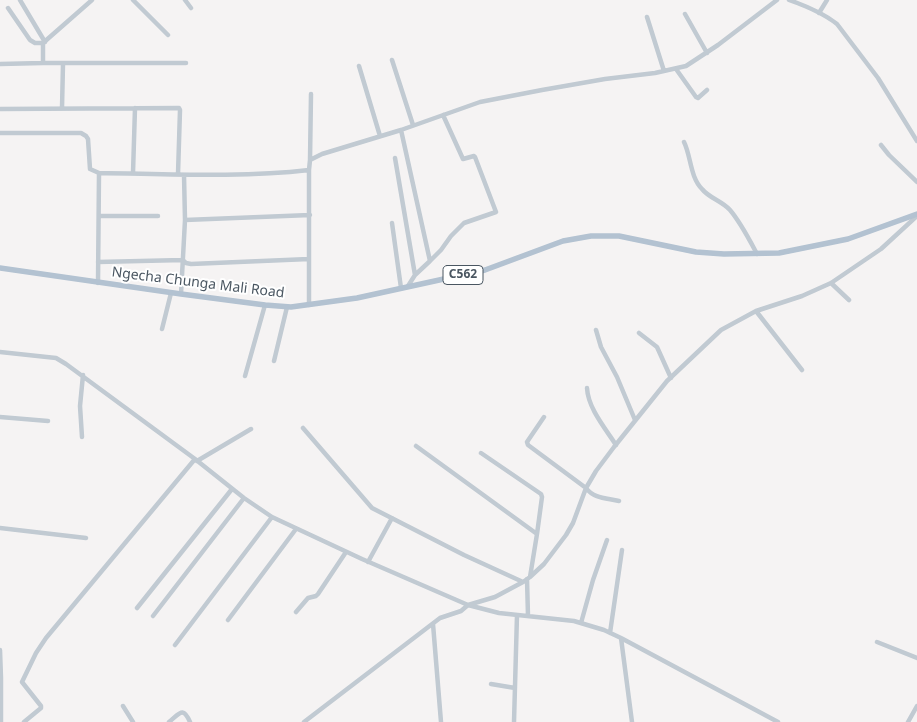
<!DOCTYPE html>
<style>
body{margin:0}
canvas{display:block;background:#f5f3f3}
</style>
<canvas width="917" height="722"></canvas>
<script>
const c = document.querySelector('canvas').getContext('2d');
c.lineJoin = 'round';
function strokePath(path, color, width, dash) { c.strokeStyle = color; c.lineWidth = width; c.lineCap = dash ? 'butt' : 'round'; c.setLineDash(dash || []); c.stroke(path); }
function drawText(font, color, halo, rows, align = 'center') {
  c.font = font + ' "Noto Sans",sans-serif'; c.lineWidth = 4; c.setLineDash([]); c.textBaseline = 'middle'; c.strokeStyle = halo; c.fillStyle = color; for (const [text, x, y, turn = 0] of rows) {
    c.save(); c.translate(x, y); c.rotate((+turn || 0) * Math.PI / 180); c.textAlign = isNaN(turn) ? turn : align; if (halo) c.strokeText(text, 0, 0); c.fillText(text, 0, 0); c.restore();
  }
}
const minor = new Path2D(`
 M20,0L45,42
 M133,0L168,35
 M185,0L191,8
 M789,0C806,6 823,13 837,24L878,78L917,141
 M8,8L30,40L35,43H43
 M819,13L827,0
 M685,14L707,53
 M647,17L664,71
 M392,60L413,125
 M43,63V43L92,0
 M0,64L43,63H186
 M359,66L380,136
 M676,69L696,97L698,98L707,90
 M62,108L63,64
 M0,109L179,108L180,110L178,174
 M401,130L430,261L415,275L408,286
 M0,133H81L86,136L88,139L90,169L99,173C169,174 240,178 309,170V305
 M684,142C691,156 690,177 702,189C709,198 722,201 730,210C741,223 749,239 757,254
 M881,145L889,155L917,182
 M395,158L415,275
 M310,160L311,94
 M309,170L310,160L322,154L401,130L480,102L542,90L605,79L655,73L686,66L718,45L777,0
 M133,173L135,108
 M99,216H158
 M185,220L310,215
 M392,223L401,288
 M430,261L441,250L451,236L464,223L496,212L475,157L474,156L463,159L443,115
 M98,262L183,260L186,263L191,264L309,259
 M98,283L99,173
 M831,283L849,300
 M181,294L185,220L184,175
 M756,311L802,370
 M162,329L171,293
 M596,330L601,347L617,377L635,420
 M639,333L657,347L671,378
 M0,352L56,358L66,364L195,459L244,498L272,517L362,559L468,605L499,613L574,621L604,630L621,638L778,722
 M274,361L287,307
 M245,376L265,305
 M587,388C588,408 605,428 616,445
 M0,417L48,421
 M544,417L529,439L527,442L528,445L586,488C594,499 607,498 619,501
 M303,428L372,508L464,555L523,582
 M82,437L80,406L83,375
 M416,446L537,534L530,577
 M481,453L541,494L542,497L537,534
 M197,461L251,429
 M0,528L86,538
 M368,562L392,518
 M527,579L528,616
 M137,608L232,489
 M296,612L308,598L316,596L318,594L346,552
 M153,616L244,498
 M228,620L296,529
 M581,623L593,580L607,540
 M433,624L441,722
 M610,633L622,550
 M621,638L632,722
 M877,642L917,658
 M175,645L272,517
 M0,650L1,678V722
 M491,684L515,688
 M123,706L133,722
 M24,722L41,708V706L22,682L36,653L46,638L195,459
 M169,722C180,713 183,706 190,722
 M304,722L440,618L461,611L468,605L495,597L523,582L530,577L544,564L566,535L573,523L586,488L596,471L614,447L667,381L721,330L756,311L802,296L831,283L881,249L917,216
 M514,722L517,615
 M908,722L917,706`);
const major = new Path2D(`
 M0,268L181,294L265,305L291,307L357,298L485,270L563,241L591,236H619L696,252L724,254L779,253L848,239L917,214`);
const shields = [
 [463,275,40]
];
const shieldNames = [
 ["C562",463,275]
];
const streetNames = [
 ["Ngecha Chunga Mali Road",198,283,7]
];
strokePath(minor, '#c1cad2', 4.5);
strokePath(major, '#b3c2d1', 5.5);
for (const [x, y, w] of shields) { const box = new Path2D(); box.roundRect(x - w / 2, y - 9.5, w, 19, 4); c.fillStyle = '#fff'; c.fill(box); strokePath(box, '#4a5661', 1); }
drawText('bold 12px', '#4a5661', null, shieldNames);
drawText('14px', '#4a5661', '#fff', streetNames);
</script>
